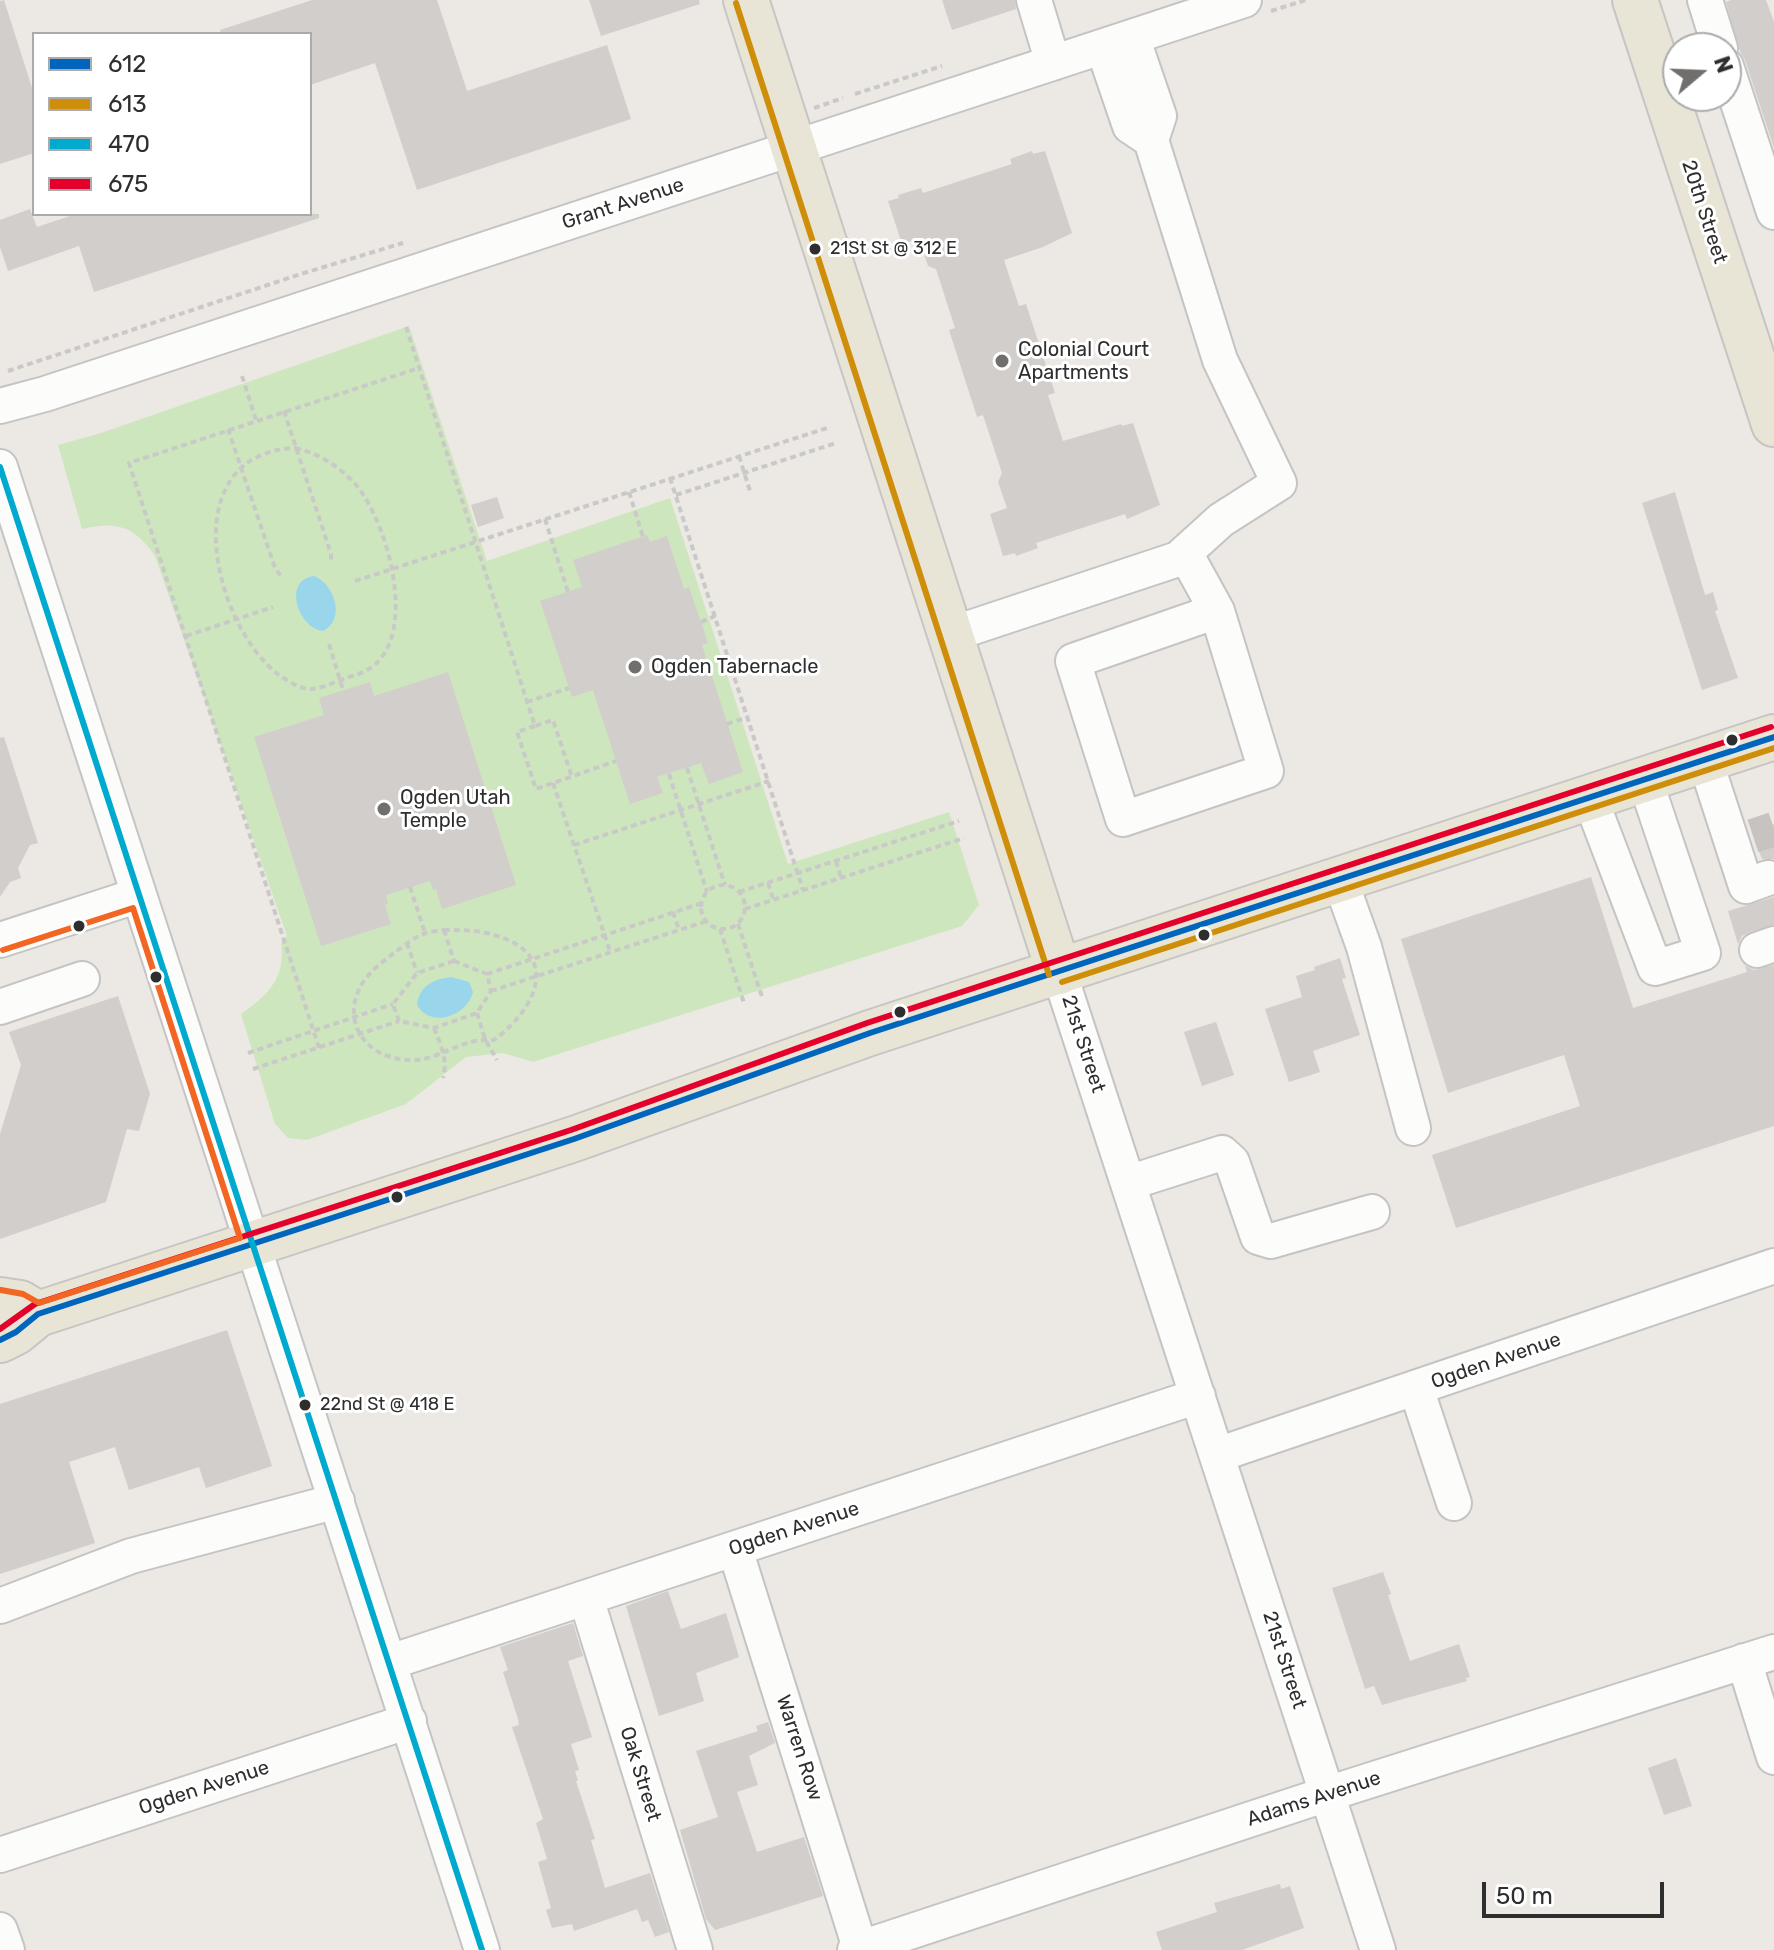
<!DOCTYPE html>
<style>
body{margin:0}
#map{position:relative;width:1774px;height:1950px;overflow:hidden;background:#ece8e4;font-family:Rubik,sans-serif}
canvas{display:block}
.legend{position:absolute;left:32px;top:32px;width:280px;height:184px;box-sizing:border-box;background:#fff;border:2px solid #ababab;margin:0;padding:10px 14px;list-style:none;font-size:24px;color:#2e2e2e}
.legend li{display:flex;align-items:center;gap:16px;height:40px}
.legend b{width:40px;border:2px solid #ababab}
.north{position:absolute;left:1662px;top:32px;width:80px;height:80px;box-sizing:border-box;background:#fff;border:2px solid #ababab;border-radius:50%;rotate:71deg;font-size:22px;font-weight:700;line-height:32px;text-align:center;color:#2e2e2e}
.north::after{content:'';display:block;margin:auto;width:28px;height:36px;background:#706f6e;clip-path:polygon(50% 0,100% 100%,50% 72%,0 100%)}
.scale{position:absolute;left:1482px;top:1882px;width:182px;height:36px;box-sizing:border-box;border:4px solid #2e2e2e;border-top:0;padding-left:10px;font-size:24px;line-height:28px;white-space:nowrap;color:#2e2e2e;-webkit-text-stroke:6px #fff;paint-order:stroke}
</style>
<div id="map">
<canvas width="1774" height="1950"></canvas>
<ul class="legend">
<li><b style="height:10px;background:#0065bd"></b>612</li>
<li><b style="height:10px;background:#cf8e09"></b>613</li>
<li><b style="height:10px;background:#00a9ce"></b>470</li>
<li><b style="height:10px;background:#e4002b"></b>675</li>
</ul>
<div class="north">N</div>
<div class="scale">50 m</div>
</div>
<script>
const c = document.querySelector('canvas').getContext('2d');
c.lineJoin = 'round';
function fill(path, color) { c.fillStyle = color; c.fill(path, 'evenodd'); }
function strokePath(path, color, width, dash) { c.strokeStyle = color; c.lineWidth = width; c.lineCap = dash ? 'butt' : 'round'; c.setLineDash(dash || []); c.stroke(path); }
function drawText(font, color, halo, rows, align = 'center') {
  c.font = font + ' Rubik,sans-serif'; c.lineWidth = 6; c.setLineDash([]); c.textBaseline = 'middle'; c.strokeStyle = halo; c.fillStyle = color; for (const [text, x, y, turn = 0] of rows) {
    c.save(); c.translate(x, y); c.rotate((+turn || 0) * Math.PI / 180); c.textAlign = isNaN(turn) ? turn : align; if (halo) c.strokeText(text, 0, 0); c.fillText(text, 0, 0); c.restore();
  }
}
const green = new Path2D(`
 M409,326L487,561L670,498L788,864L949,812L979,905L962,926L533,1062L503,1053L466,1057L406,1104L307,1140L288,1138L275,1124L241,1014C268,995 286,978 281,943L287,936L155,556C134,526 117,521 82,529L58,445L101,433Z`);
const water = new Path2D(`
 M314,576C335,584 346,620 323,631C298,628 282,580 314,576Z
 M451,977L469,982L473,992C467,1016 431,1029 417,1005C419,986 434,979 451,977Z`);
const building = new Path2D(`
 M4,0L34,94V153L0,164V1Z
 M312,0H437L467,91L607,45L631,119L417,190L375,63L310,85V34H221L220,30Z
 M589,0H699L700,4L601,36Z
 M942,0H1015L1016,9L952,30Z
 M1731,0H1766L1774,22V148L1745,60L1740,51L1726,2Z
 M1032,151L1033,154L1045,151L1072,233L1043,247L1004,260L1019,306L1026,304L1055,393L1048,395L1063,441L1121,424L1122,426L1133,423L1160,505L1127,519L1125,514L1036,543L1038,548L1016,556L1015,553L1003,556L990,514L1007,508L998,482L1002,473L983,415L977,417L949,330L955,328L936,269L928,266L919,239L902,244L888,201L899,198L898,195L921,188L923,193L1012,164L1010,159Z
 M30,209L37,227L76,214H319V218L94,292L79,246L8,271L0,247V220Z
 M1675,492L1705,595L1713,592L1718,610L1715,611L1738,678L1702,690L1642,503Z
 M497,497L504,518L478,527L471,505Z
 M647,535L650,542L667,536L684,589L689,587L708,643L702,645L743,772L709,784L701,763L657,777L663,793L630,804L593,690L572,697L540,601L582,587L573,560Z
 M448,672L516,885L442,909L436,889L433,890L430,881L386,895L388,904L385,905L391,924L321,946L254,737L324,715L319,698L370,682L374,696Z
 M4,737L38,843L30,845L18,868L21,878L10,882L0,897V738Z
 M1774,824V859H1762L1752,832Z
 M1591,877L1633,1008L1747,972L1745,966L1754,970L1774,965V1126L1456,1228L1432,1155L1580,1106L1564,1055L1448,1093L1401,939Z
 M1774,897V925L1750,932L1742,936L1738,944L1728,911Z
 M1340,958L1346,978L1342,979L1360,1035L1313,1051L1320,1072L1289,1082L1265,1009L1302,997L1296,976L1315,970L1314,967Z
 M118,996L150,1094L139,1131L127,1129L106,1202L0,1239V1134L21,1065L9,1032Z
 M1216,1022L1234,1075L1202,1086L1184,1032Z
 M227,1330L272,1466L206,1488L199,1467L129,1490L115,1447L69,1462L95,1543L0,1574V1404Z
 M1383,1572L1391,1594L1388,1595L1410,1661L1459,1644L1470,1677L1466,1678L1467,1681L1382,1705L1374,1686L1365,1689L1332,1588Z
 M668,1591L681,1629L726,1613L739,1657L696,1673L704,1701L659,1716L626,1606Z
 M573,1623L583,1656L568,1661L592,1737L571,1744L579,1770L575,1771L578,1781H576L595,1839L591,1840L605,1888L650,1873L669,1932L655,1937L648,1920L642,1922L637,1909L574,1931L572,1924L552,1928L546,1910L551,1908L538,1862L547,1859L536,1823L543,1819L512,1727L519,1725L518,1719L503,1672L508,1670L500,1647Z
 M768,1722L775,1743L749,1756L758,1785L737,1792L757,1852L804,1837L823,1896L715,1930L706,1919L680,1830L718,1817L696,1751L758,1731L756,1726Z
 M1676,1758L1692,1806L1664,1815L1648,1768Z
 M1280,1884L1281,1889L1290,1886L1304,1928L1242,1950H1162L1156,1932L1217,1912L1214,1903Z`);
const minorTunnel = new Path2D(`
 M1753,836L1774,829`);
const path = new Path2D(`
 M1271,11L1306,0
 M855,94L942,66
 M814,108L843,98
 M406,327L535,726L553,720L572,777
 M8,371L304,273L403,243
 M242,376L256,420
 M284,411L331,554V560
 M228,429L275,568L281,576
 M295,448C319,453 340,467 356,485C390,524 424,653 358,674C344,678 327,687 312,689C301,690 288,681 279,675C211,623 174,453 295,448Z
 M739,456L750,491L753,490
 M670,478L803,890
 M629,492L643,537
 M676,495L836,443
 M545,519L568,592
 M355,581L830,427
 M701,622L715,616
 M186,636L273,607
 M329,644L343,690
 M527,702L569,688
 M727,724L749,717
 M535,726L517,732L536,789L616,761
 M687,768L725,885
 M669,774L707,892
 M553,783L610,951
 M574,845L769,781
 M836,861L841,878
 M768,883L773,899
 M701 907a22 22 0 1 1 44 0a22 22 0 1 1-44 0Z
 M410,887L425,933
 M739,892L959,821
 M745,909L964,838
 M673,912L679,930
 M738,924L762,997
 M720,929L744,1003
 M444,930C460,930 478,930 494,935C563,954 536,1009 494,1040C451,1037 434,1072 388,1056C353,1044 343,1006 367,977C374,968 385,960 394,953C404,946 414,937 426,933C431,931 438,931 444,930Z
 M444,930L454,961
 M407,943L417,973
 M454,961L487,974L491,991L477,1013L434,1028L399,1021L393,1004L417,973Z
 M487,974L702,903
 M491,991L707,921
 M477,1013L485,1039L497,1060
 M434,1028C441,1045 448,1060 443,1078
 M319,1048L129,463L419,368
 M248,1053L393,1004
 M253,1069L399,1021`);
const minor = new Path2D(`
 M1034,0L1053,63
 M1705,0L1720,48
 M1103,47L1130,126L1151,140
 M1726,66L1774,212
 M0,406L45,394L1244,0
 M0,467L482,1950
 M1185,553L1217,611L1266,771L1123,819L1073,661L1217,611
 M952,634L1178,559L1221,520L1279,483L1220,360L1151,140L1159,116L1132,37
 M1705,760L1746,886L1768,878
 M1590,798L1655,968L1703,953L1645,780
 M1340,880L1364,947L1413,1128
 M0,940L139,895
 M1757,950L1774,944
 M1059,972L1378,1950
 M0,1007L82,979
 M1128,1183L1222,1153L1232,1162L1258,1237L1271,1241L1372,1212
 M1416,1388L1454,1503
 M1217,1455L1774,1266
 M735,1549L860,1948
 M586,1598L695,1950
 M0,1606L131,1556L337,1501
 M1744,1661L1774,1757
 M390,1662L1198,1396
 M0,1855L409,1721
 M0,1930L7,1950
 M855,1950L1327,1794L1774,1652`);
const major = new Path2D(`
 M746,0L1059,972
 M1635,0L1774,424
 M0,1300L20,1303L38,1314
 M0,1340L16,1332L38,1314L574,1139L870,1033L1774,737`);
const bus1 = new Path2D(`
 M0,1340L16,1332L38,1314L574,1139L870,1033L1774,737`);
const bus2 = new Path2D(`
 M736,3L1049,975
 M1062,982L1774,748`);
const bus3 = new Path2D(`
 M0,467L482,1950`);
const bus4 = new Path2D(`
 M0,1329L35,1304L571,1130L867,1023L1771,727`);
const bus5 = new Path2D(`
 M1,1290L23,1294L39,1303L240,1238L133,908L3,950`);
const markers = [
 [815,249,7,"#2e2e2e"],
 [1002,361,8,"#706f6e"],
 [635,667,8,"#706f6e"],
 [1732,740,7,"#2e2e2e"],
 [384,809,8,"#706f6e"],
 [79,926,7,"#2e2e2e"],
 [1204,935,7,"#2e2e2e"],
 [156,977,7,"#2e2e2e"],
 [900,1012,7,"#2e2e2e"],
 [397,1197,7,"#2e2e2e"],
 [305,1405,7,"#2e2e2e"]
];
const busNames = [
 ["21St St @ 312 E",830,249],
 ["22nd St @ 418 E",320,1405]
];
const streetNames = [
 ["Grant Avenue",623,204,-18],
 ["20th Street",1704,212,72],
 ["21st Street",1083,1044,72],
 ["Ogden Avenue",1496,1361,-19],
 ["Ogden Avenue",794,1529,-18],
 ["21st Street",1284,1660,72],
 ["Warren Row",799,1748,72],
 ["Oak Street",640,1774,73],
 ["Ogden Avenue",204,1788,-18],
 ["Adams Avenue",1314,1799,-18]
];
const poiNames = [
 ["Colonial Court",1018,350],
 ["Apartments",1018,373],
 ["Ogden Tabernacle",651,667],
 ["Ogden Utah",400,798],
 ["Temple",400,821]
];
fill(green, '#cee6be');
fill(water, '#99d6ec');
fill(building, '#d1cecb');
strokePath(minorTunnel, '#c6c3c0', 34, [34, 17]);
strokePath(minor, '#c5c4c5', 38);
strokePath(major, '#c6c5c4', 48);
strokePath(path, '#c9c9c8', 4, [6, 4]);
strokePath(minor, '#fcfcfb', 34);
strokePath(major, '#e8e4d6', 44);
strokePath(bus1, '#0065bd', 6);
strokePath(bus2, '#cf8e09', 6);
strokePath(bus3, '#00a9ce', 6);
strokePath(bus4, '#e4002b', 6);
strokePath(bus5, '#f26522', 6);
for (const [x, y, r, color] of markers) { const dot = new Path2D(); dot.arc(x, y, r, 0, 2 * Math.PI); c.fillStyle = color; c.fill(dot); strokePath(dot, '#fff', 3); }
drawText('18px', '#2e2e2e', '#fff', busNames, 'left');
drawText('20px', '#2e2e2e', '#fff', streetNames);
drawText('20px', '#2e2e2e', '#fff', poiNames, 'left');
</script>
